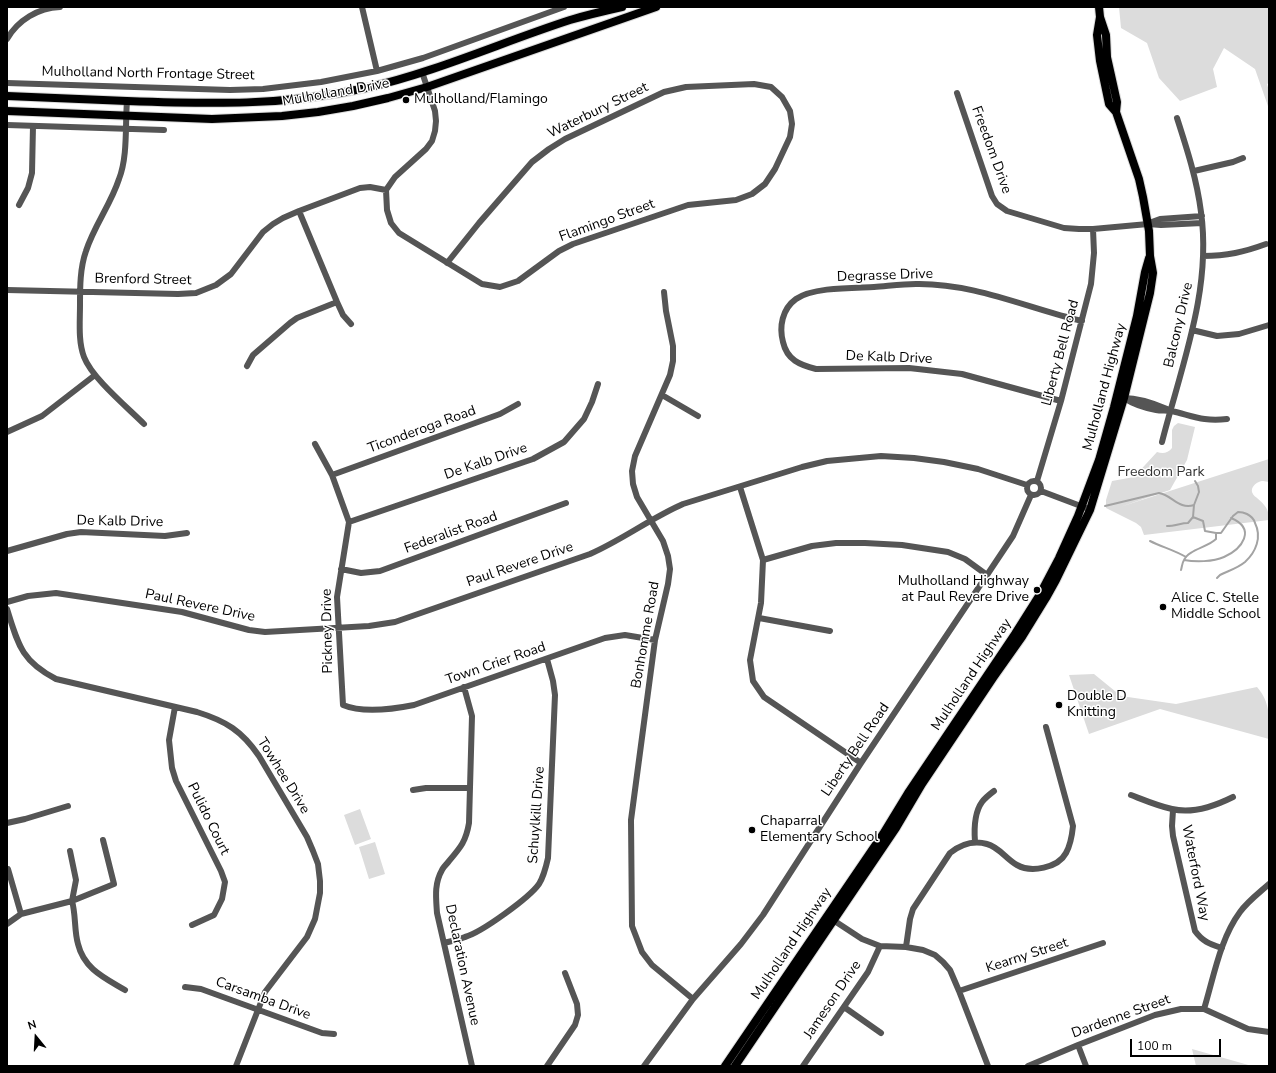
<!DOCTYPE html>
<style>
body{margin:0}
#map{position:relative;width:1276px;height:1073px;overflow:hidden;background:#fff;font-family:"Nunito Sans",sans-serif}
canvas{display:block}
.frame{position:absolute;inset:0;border:8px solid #000;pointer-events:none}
.north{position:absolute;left:16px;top:1017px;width:40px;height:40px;-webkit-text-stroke:3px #fff;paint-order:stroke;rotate:342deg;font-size:11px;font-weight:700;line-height:16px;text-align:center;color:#000}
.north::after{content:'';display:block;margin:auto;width:14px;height:18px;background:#000;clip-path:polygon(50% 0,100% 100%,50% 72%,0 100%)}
.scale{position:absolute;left:1130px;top:1039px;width:91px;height:18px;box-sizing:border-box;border:2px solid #000;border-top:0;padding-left:5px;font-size:12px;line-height:14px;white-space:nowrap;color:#000;-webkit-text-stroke:3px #fff;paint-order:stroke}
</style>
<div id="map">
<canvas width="1276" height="1073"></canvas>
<div class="frame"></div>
<div class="north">N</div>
<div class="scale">100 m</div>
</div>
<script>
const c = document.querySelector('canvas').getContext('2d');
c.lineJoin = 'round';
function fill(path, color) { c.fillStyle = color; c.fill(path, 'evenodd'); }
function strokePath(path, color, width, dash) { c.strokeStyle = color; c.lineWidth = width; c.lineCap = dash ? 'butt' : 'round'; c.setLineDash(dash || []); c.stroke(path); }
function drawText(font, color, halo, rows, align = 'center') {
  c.font = font + ' "Nunito Sans",sans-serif'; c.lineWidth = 3; c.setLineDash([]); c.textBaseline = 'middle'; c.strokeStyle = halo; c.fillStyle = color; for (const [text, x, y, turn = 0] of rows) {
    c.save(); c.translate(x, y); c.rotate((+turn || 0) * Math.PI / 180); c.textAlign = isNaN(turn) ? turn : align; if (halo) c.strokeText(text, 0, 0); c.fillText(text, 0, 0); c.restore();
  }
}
const green = new Path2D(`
 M1119,7H1269V83L1267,84L1269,91V109L1255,69L1224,48L1213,69L1217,87L1180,101L1159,78L1147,43L1121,28Z
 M1178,423L1195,427L1187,460L1170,490L1120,507L1269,459V482C1267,482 1265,481 1263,481C1257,481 1249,488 1253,494C1253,495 1257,498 1257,498C1265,505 1269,509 1269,520L1144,535L1141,527L1136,523L1106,508V500L1112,481L1134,477L1157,452C1163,454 1168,453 1172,448V430L1174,426Z
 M1094,674L1121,696L1176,704L1257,687C1271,703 1269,719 1269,739L1160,709L1089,734L1069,675Z
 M360,809L371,839L355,845L344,815Z
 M375,842L385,874L369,879L359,847Z
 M1192,1049L1252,1066H1196Z`);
const stream = new Path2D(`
 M1105,506L1159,493C1172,495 1179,510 1194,505
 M1193,517L1203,521L1205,531L1216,533H1221L1233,516L1238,512C1241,512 1245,513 1247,514C1251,516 1254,519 1255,523C1262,537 1256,552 1245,562C1238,568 1228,571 1220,575L1217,578
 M1167,526C1175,526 1181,523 1188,523L1193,517L1194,505L1199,492L1198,486L1195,481
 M1150,541C1162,547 1174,550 1186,557
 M1184,560C1195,562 1213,562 1224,557C1242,549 1257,529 1231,518
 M1181,570C1182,567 1182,563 1184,560C1188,550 1208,547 1216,539V533`);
const minor = new Path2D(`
 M362,7L377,71
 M7,39C18,20 38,8 60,7
 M422,72L435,111L436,121L435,131L432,141L426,149L395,177L386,190L387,210L391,223L399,233L482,284L500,287L518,281L559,251L573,244L688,205L736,200L752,194L765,184L775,169L790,137L792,124L790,111L782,97L771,87L754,84L686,87L664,92L565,139L549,149L532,162L479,223L447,263
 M7,83L230,90L263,89L321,82L377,71L423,58L564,7
 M957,93L992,196L997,204L1007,211L1064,228L1079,229H1093L1148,224L1161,225L1202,223
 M127,101C125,125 128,156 119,179C111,204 94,226 86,251C80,268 80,287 80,305C80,322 78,341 84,357C92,378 127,407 144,424
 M7,125L164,130
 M1194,171L1233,162L1243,158
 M19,205L28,188L32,173L33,126
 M299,211L337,302L343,315L351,324
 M1149,223L1160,219L1202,216
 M1203,256C1227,256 1244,252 1266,244
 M7,290L178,294L196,293L216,285L231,274L263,232L273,224L283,218L299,211L360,188L370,187L386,190
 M664,292L666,311L673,346V361L670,375L635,456L632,471L633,484L637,497L663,541L668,556L670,569L668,584L655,640L631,820L632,926L642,952L652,965L693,999
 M1192,330L1217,336L1239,334L1269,325
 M247,366L253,355L290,323L297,318L337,302
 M662,395L698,416
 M1124,398C1133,404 1145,408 1156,410C1161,411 1167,410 1172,411C1193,416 1204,422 1227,419
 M1124,398C1139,398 1153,403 1167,409
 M1061,401L962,374L909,368L816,369C800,365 787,360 783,342C779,327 782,309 796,299C813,287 854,288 874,287C888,286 902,284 916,284C974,283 1027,308 1082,321
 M7,432L42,416L95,375
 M1162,442C1181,367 1212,290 1201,212C1197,180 1187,149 1177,118
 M315,444L332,475L349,522L337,597L343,705C362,713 394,709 414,705L605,638L625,635L655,640
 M332,475L500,414L518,404
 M1027 488a7 7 0 1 1 14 0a7 7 0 1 1-14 0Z
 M1037,481L1061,401L1091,284L1094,253L1093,229
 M740,487L763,560L761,603L750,660L753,681L764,697L861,763
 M1041,491L1086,508
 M349,522L533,459L564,442L584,419L592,402L598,384
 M7,551L67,534L81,532L165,536L187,533
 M763,560L812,546L836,543H865L902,545L948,552L965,559L987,575
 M341,569L361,573L380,571L566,503
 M7,602L28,596L56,593L182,612L249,630L265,632L369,626L395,622L590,554C622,540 651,518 683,504L802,467L827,461L881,456L914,458L944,462L978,469L1027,485
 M7,609C18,644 21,661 56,679L197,712C226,721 242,731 259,756L307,837L313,851L318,864L320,881V893L315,919L307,937L265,992L236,1066
 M759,618L830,631
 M464,687L472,716L469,823C466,841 461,847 449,861C447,864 443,867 442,870C434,884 436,898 437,913L472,1066
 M175,707L169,740L172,768L176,781L221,871L225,882L222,899L214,915L192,925
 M413,790L426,788H470
 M1131,795C1144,800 1158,806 1172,809C1192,814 1215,806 1233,797
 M1173,810L1172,826L1173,836L1195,931C1203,942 1210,944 1222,948
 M7,823L25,819L68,806
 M975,842C974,829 974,813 982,802C985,798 990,794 994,791
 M70,851L76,880L72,901
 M8,869L21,914
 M72,901L114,884L103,840
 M830,918L862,939L880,946L906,947L923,950L935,955L943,962L950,970L959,991L988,1066
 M7,924L21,914L72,901C76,915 74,930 78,944C84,969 105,978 125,990
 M444,943C451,941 458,940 465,937C482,932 529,898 539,884C544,876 546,867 548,858L555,695L553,681L547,659
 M906,947L910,919L913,909L950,853C960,845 973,840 987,844C999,847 1006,859 1017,865C1031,873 1058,868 1066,853C1071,844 1072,836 1073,826L1046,727
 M185,987L201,989L322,1033L334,1034
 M959,991L1103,943
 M844,1007L881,1033
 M1204,1009C1214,976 1220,939 1240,912C1248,901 1259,893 1269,884
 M1078,1045L1086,1066
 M547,1066L575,1025L578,1015L577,1004L565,973
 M644,1066L693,999L741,944L763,915L861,763L987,575L1013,536L1031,495
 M803,1066L868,972L880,946
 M1028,1066L1078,1045L1155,1015L1181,1009H1204L1248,1029L1269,1032`);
const major = new Path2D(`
 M1099,7L1100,17L1106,35L1107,57L1117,102L1116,112
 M7,96C47,98 87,99 127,101C210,104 284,106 366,88C436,72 502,42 570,20C587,15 604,11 622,7
 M7,111L212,119L282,116L318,112L353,106L388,98L427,87L656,7
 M725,1066L883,834L908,793L1015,634L1039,596L1059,558L1078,516L1099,460L1114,407L1137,316L1145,272L1149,258
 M735,1066L896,828L922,784L993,678L1022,637L1046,598L1056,580L1090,510L1124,398L1150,293L1153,273L1150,256L1149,231L1143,197L1139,179L1116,112L1109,104L1100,61L1097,35L1100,17`);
const markers = [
 [406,100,4,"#000"],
 [1037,590,4,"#000"],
 [1163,607,4,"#000"],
 [1059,705,4,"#000"],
 [752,830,4,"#000"]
];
const streetNames = [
 ["Mulholland North Frontage Street",148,74,1],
 ["Mulholland Drive",336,93,-10],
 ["Waterbury Street",598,111,-26],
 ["Freedom Drive",991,150,70],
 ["Flamingo Street",607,221,-20],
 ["Degrasse Drive",885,276,-2],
 ["Brenford Street",143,280,1],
 ["Balcony Drive",1179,325,-77],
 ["Liberty Bell Road",1061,353,-75],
 ["De Kalb Drive",889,358,2],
 ["Mulholland Highway",1105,387,-75],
 ["Ticonderoga Road",422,430,-20],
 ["De Kalb Drive",486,462,-19],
 ["De Kalb Drive",120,522,1],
 ["Federalist Road",451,533,-20],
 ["Paul Revere Drive",520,565,-19],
 ["Paul Revere Drive",200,606,12],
 ["Pickney Drive",328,631,-91],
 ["Bonhomme Road",646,635,-80],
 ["Town Crier Road",496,664,-19],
 ["Mulholland Highway",972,675,-56],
 ["Liberty Bell Road",856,750,-56],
 ["Towhee Drive",283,776,58],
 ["Schuylkill Drive",537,815,-86],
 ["Pulido Court",208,819,64],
 ["Waterford Way",1195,873,79],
 ["Mulholland Highway",792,944,-56],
 ["Kearny Street",1027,956,-18],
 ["Declaration Avenue",462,965,78],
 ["Carsamba Drive",263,999,20],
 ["Jameson Drive",833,1000,-56],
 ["Dardenne Street",1121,1017,-20]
];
const poiNames = [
 ["Mulholland/Flamingo",414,100],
 ["Mulholland Highway",1029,582,"right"],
 ["at Paul Revere Drive",1029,598,"right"],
 ["Alice C. Stelle",1171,599],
 ["Middle School",1171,615],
 ["Double D",1067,697],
 ["Knitting",1067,713],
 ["Chaparral",760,822],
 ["Elementary School",760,838]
];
const parkNames = [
 ["Freedom Park",1161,473]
];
fill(green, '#dcdcdc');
strokePath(stream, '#a3a3a3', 2);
strokePath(major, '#dbdbdb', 10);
strokePath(minor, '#555', 6);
strokePath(major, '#000', 8);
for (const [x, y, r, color] of markers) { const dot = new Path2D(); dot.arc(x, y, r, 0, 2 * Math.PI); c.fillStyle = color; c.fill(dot); strokePath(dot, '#fff', 1.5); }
drawText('14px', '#000', '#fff', streetNames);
drawText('14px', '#000', '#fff', poiNames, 'left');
drawText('14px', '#333', '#fff', parkNames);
</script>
